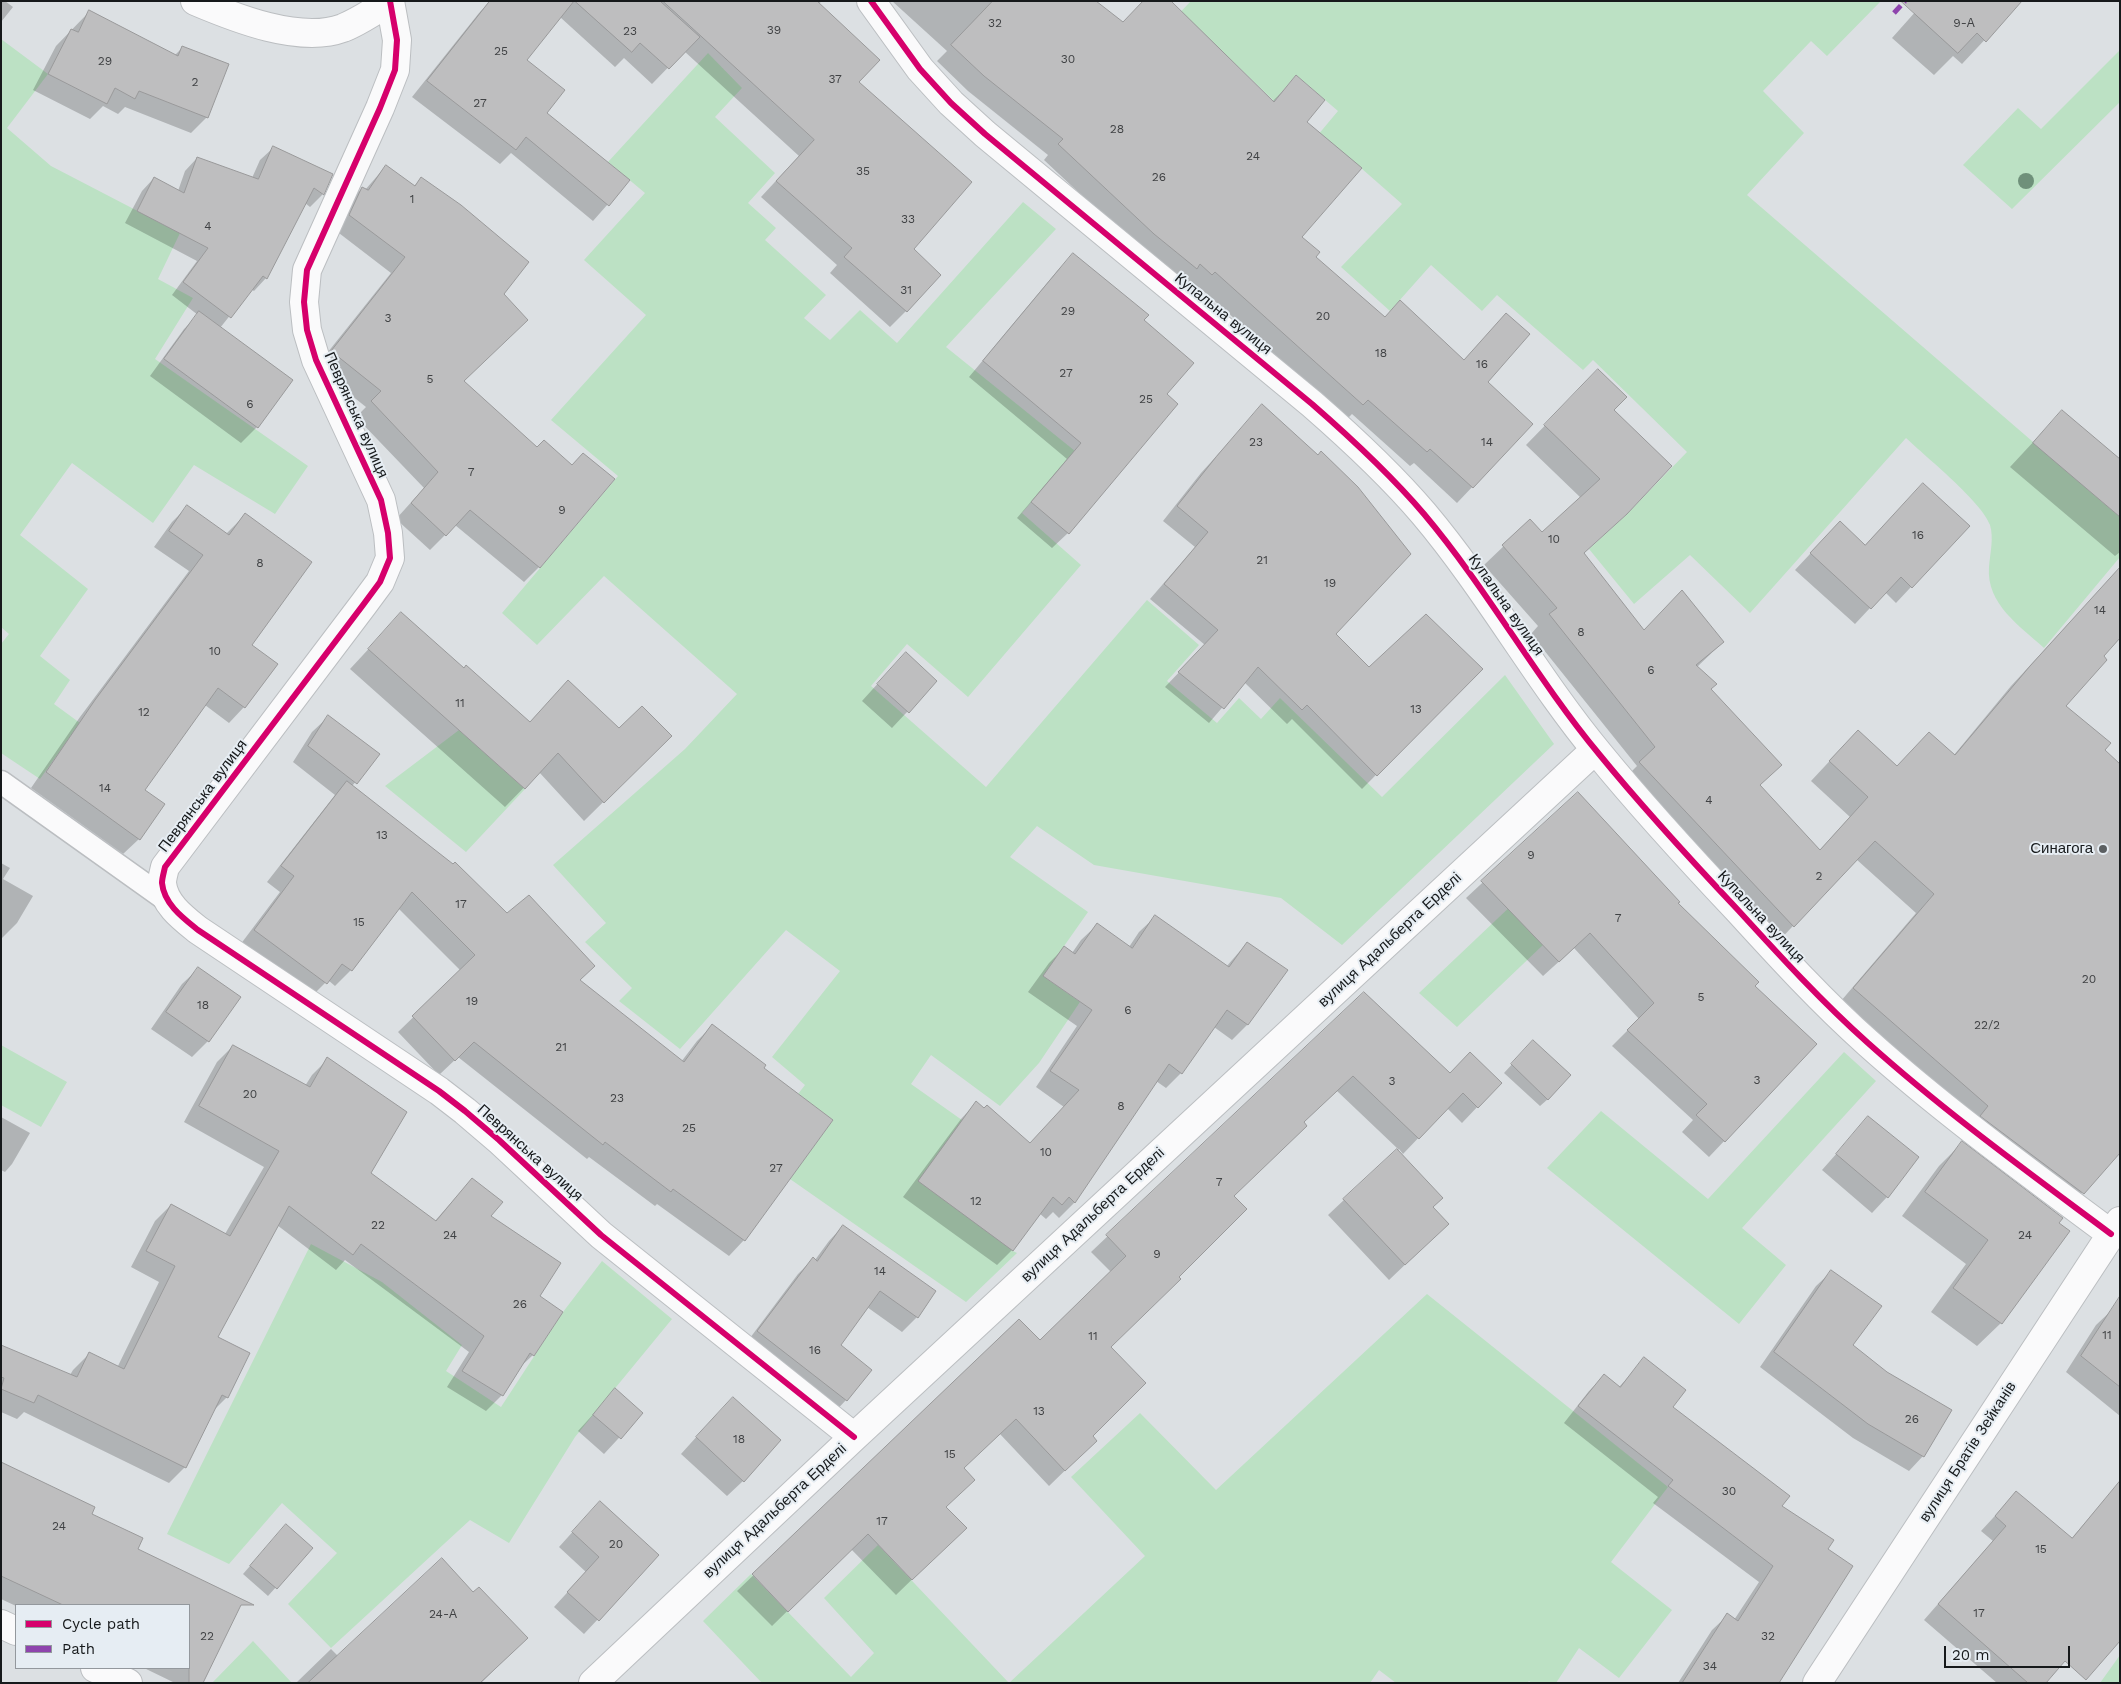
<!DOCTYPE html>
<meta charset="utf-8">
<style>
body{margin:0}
#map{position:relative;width:2121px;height:1684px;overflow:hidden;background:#dce0e3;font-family:"Work Sans",sans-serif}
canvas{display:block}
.frame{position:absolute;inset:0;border:2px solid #16191b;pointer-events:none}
.legend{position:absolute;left:15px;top:1604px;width:175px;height:65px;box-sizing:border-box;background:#e6edf3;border:1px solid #93989d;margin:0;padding:6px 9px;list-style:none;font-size:15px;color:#16191b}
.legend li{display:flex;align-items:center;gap:10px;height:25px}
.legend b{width:25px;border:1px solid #93989d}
.scale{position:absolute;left:1944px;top:1646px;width:126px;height:22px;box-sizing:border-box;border:2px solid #16191b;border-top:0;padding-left:6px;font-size:15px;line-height:18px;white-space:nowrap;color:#16191b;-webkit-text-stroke:4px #e6edf3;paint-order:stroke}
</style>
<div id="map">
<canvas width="2121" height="1684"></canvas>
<div class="frame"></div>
<ul class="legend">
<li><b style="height:6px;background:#d6006c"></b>Cycle path</li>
<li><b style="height:6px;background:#8e44ad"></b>Path</li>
</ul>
<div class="scale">20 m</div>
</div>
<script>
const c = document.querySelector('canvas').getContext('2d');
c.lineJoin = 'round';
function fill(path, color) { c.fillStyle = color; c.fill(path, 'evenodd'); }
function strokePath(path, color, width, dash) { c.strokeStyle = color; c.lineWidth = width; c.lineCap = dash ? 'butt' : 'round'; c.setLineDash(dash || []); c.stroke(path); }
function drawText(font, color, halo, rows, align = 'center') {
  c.font = font + ' "Work Sans",sans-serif'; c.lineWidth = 4; c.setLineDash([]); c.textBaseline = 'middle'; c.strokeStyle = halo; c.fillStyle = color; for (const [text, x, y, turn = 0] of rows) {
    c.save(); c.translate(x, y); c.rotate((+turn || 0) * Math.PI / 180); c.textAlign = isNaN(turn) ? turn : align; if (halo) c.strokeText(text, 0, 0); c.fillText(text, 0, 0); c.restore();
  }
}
const green = new Path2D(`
 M1191,1H1881L1827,56L1811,41L1763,91L1804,133L1747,195L2120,517V557L2044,648C2020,626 1986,604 1989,567C1990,554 1994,538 1990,525C1982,502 1926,457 1906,438L1750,613L1690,555L1634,604L1589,549L1626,515L1687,452L1593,360L1583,370L1497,295L1482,311L1431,265L1390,311L1341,267L1402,204L1361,168L1250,216L1338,111L1296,75L1274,101L1230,59L1167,26Z
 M1,39L48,74L7,128L51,166L180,233L158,279L193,298L155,359L308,466L275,514L194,465L153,523L72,463L20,535L88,589L40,656L70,680L54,704L80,723L40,779L1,753V644L9,634L1,627Z
 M2120,50V102L2012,209L1963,165L2018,108L2041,129Z
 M708,53L742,88L715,117L775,173L748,203L776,228L765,240L826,295L804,318L830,340L860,310L897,343L1023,202L1056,229L946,347L1075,451L1022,513L1081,565L968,697L907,644L871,686L986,787L1147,600L1199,645L1167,681L1217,723L1239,698L1261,719L1280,698L1382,797L1505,675L1554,744L1342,945L1281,898L1094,865L1037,826L1010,857L1088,912L1043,976L1080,1002L1039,1063L1000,1106L931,1055L911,1084L969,1125L1013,1251L1017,1253L966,1302L790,1179L833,1120L798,1094L805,1085L772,1057L840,971L786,930L680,1049L619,1001L632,988L585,942L606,923L553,865L685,749L737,694L604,576L537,645L502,613L618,476L551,420L646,315L584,260L645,193L608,162Z
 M459,730L525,789L466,852L385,786Z
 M1554,865L1543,945L1457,1027L1419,993Z
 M1,1045L67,1082L41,1127L1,1105Z
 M1844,1052L1876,1081L1742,1228L1786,1265L1739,1324L1547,1168L1601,1111L1708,1199Z
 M311,1244L382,1282L462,1345L446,1371L501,1407L563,1312L602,1261L672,1319L575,1437L509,1543L470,1520L331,1648L288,1604L337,1553L282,1503L229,1564L167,1534Z
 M1427,1294L1668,1487L1611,1562L1672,1610L1619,1678L1579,1648L1556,1683H1532L1529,1681L1527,1683H1396L1379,1670L1370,1683H1009L1145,1556L1071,1477L1140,1413L1216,1490Z
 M878,1545L1009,1683H762L703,1621L751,1574L851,1677L874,1653L824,1598Z
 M253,1641L292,1683H212Z
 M2120,1655V1683H2100Z`);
const shadow = new Path2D(`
 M1,1H5L13,7L1,22Z
 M490,1H821L819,5L857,82L912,250L906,311L890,327L830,273L837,265L761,197L799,156L684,51L652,84L624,58L615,67L560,17L525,60L545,113L629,180L593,221L511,153L500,164L412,97L479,13Z
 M892,1H1094L1122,24L1272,102L1296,77L1306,122L1300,237L1314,257L1384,318L1400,302L1463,361L1506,315L1486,382L1531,425L1457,503L1414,463L1410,466L1352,414L1347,419L1199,287L1196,289L1185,279L1180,283L1139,249L1044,160L1048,155L968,91L937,61L947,51Z
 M1925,1H2021L1962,64L1953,56L1934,75L1892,38Z
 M89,12L174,56L183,47L207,117L191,133L125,107L118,114L103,106L90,119L33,90L56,46Z
 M273,148L331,175L322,195L310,207L305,203L266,278L254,291L251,289L220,328L291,380L257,427L241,443L150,376L184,329L198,315L172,295L197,261L125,223L142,191L154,178L178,191L185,171L197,158L252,178L260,160Z
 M386,166L414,186L421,179L502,294L463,382L539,567L524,582L455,525L430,550L396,519L424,488L356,417L366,407L316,367L391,273L335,230L347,204L362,188L365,190Z
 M1073,255L1143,321L1165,394L1068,533L1052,548L1017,518L1067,459L969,377L1058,270Z
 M1598,371L1626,513L1583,554L1644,631L1723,642L1697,667L1759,786L1819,851L1850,817L1811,781L1839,751L1896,768L1954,755L2011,686L2113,576L1967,817L2120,1151L2064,1212L1835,1008L1916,913L1856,859L1775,945L1621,782L1637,766L1531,634L1538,626L1484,565L1530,521L1542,534L1581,498L1526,445Z
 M1262,406L1334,634L1369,669H1481L1362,789L1292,719L1287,724L1244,682L1209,723L1165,687L1205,645L1150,599L1195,547L1163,521L1201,473Z
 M2062,411L2120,461V552L2115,556L2010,467Z
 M187,507L226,534L245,515L250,645L244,707L229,723L205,705L143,790L139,839L123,854L31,788L80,717L189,571L154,547L172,522Z
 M1968,526L1896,603L1885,592L1855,624L1795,570L1824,539L1865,546Z
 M401,614L464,669L529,723L568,682L619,730L670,736L584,821L539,772L505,807L350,669Z
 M890,670L936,681L892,728L862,701Z
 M328,717L378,755L352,786L507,915L579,980L681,1062L697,1041L712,1026L762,1068L832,1120L744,1240L729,1256L657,1204L655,1206L589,1157L587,1159L458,1057L439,1075L398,1032L461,971L398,908L351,970L335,986L328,980L310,998L240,945L280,892L267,882L335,795L293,762L312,732Z
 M1578,794L1753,986L1816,1044L1709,1157L1682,1132L1693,1120L1612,1046L1639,1019L1574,948L1543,976L1466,898Z
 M1,863L10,868L3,879L33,896L17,923L2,938Z
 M1155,917L1226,967L1247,943L1248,1024L1232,1040L1214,1027L1181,1073L1166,1088L1156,1081L1074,1203L1059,1218L1053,1212L1046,1219L1039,1213L1012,1250L997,1265L903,1197L961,1119L976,1103L1030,1144L1064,1107L1036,1087L1077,1026L1028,992L1049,963L1064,948L1072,953L1081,940L1097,925L1129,947L1139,932Z
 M198,969L239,997L208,1041L192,1057L151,1029L182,984Z
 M1364,993L1450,1074L1500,1083L1462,1123L1447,1108L1403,1154L1399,1149L1397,1151L1432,1207V1239L1389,1280L1328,1215L1398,1149L1337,1091L1302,1123L1233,1196L1110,1347L1091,1436L1080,1456L1049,1486L1000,1434L963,1468L945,1507L965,1528L896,1595L851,1549L772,1626L737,1591L1019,1320L1040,1342L1111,1272L1091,1252Z
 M233,1046L305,1086L312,1075L328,1059L369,1174L434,1222L472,1179L489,1216L538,1296L533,1355L518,1369L502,1395L486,1411L447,1387L469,1352L345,1260L336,1270L277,1225L217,1338L227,1397L212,1412L185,1467L169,1483L24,1412L17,1419L1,1412V1346L70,1375L73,1370L89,1354L117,1368L159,1282L131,1267L155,1221L171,1205L225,1234L264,1167L184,1122L217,1062Z
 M1526,1049L1548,1099L1540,1106L1504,1073Z
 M1,1117L30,1133L12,1164L5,1172L1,1170Z
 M1868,1118L1887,1197L1872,1213L1822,1170Z
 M1962,1143L2058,1223L2001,1323L1977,1346L1931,1312L1966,1264L1902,1216L1939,1166Z
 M843,1226L917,1317L902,1332L867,1307L840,1346L846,1400L832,1415L744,1346L798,1274L813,1259L815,1260L829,1241Z
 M1831,1272L1851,1346L1923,1456L1909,1471L1853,1438L1760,1367L1816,1286Z
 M2112,1310L2120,1316V1416L2066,1372L2096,1325Z
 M1645,1359L1671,1407L1826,1549L1777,1683H1678L1712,1630L1728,1615L1734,1620L1759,1582L1653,1503L1658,1497L1564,1423L1589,1391L1604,1376L1619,1387Z
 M615,1390L642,1413L604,1454L578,1431Z
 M717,1414L743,1481L727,1496L681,1454Z
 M1,1463L90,1514L136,1549L242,1601L197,1683H175L144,1668H189V1605L16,1606L1,1599Z
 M2119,1484L2044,1683H1997L1924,1620L1993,1541L1981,1531L2016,1493L2071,1539Z
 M586,1517L658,1555L584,1634L554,1607L586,1572L559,1547Z
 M278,1534L311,1548L268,1596L243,1574Z
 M473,1594L526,1638L481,1683H296L331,1649L338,1656Z`);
const building = new Path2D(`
 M490,1H574L527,60L565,90L547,113L630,180L609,206L526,137L516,150L427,81Z
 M575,1H660L700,37L669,69L640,43L632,52Z
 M663,1H817L880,60L859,82L972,182L914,249L941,275L907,312L844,257L852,248L776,181L814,140Z
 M993,1H1096L1123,22L1143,1H1171L1274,102L1296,75L1325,100L1307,122L1362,168L1302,237L1320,252L1316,257L1385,317L1400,300L1464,360L1506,313L1530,334L1488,382L1533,424L1473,488L1430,449L1427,452L1368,400L1363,405L1215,272L1212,275L1200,264L1197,269L1154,234L1058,144L1063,139L984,76L951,45Z
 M1901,1H2022L1986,42L1977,33L1958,53Z
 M89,10L178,56L182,46L229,64L208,118L139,91L135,99L115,88L107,104L48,74L71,29L78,32Z
 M273,146L333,174L324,195L314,188L267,279L263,276L231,318L183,282L208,248L137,211L154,177L184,193L197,157L258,179Z
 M386,165L415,186L421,177L461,205L529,262L504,294L528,320L464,381L537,447L544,440L572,465L583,453L615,479L540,568L470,510L446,536L411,503L438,472L371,401L381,391L331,351L405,257L349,215L362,187L368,190Z
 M1073,253L1149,315L1144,320L1194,363L1167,394L1178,404L1069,534L1031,502L1081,443L983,361Z
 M199,311L293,380L258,428L164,359Z
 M1598,369L1627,397L1614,410L1672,466L1627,514L1584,553L1644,630L1682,590L1724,642L1696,665L1717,684L1711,689L1782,765L1760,785L1820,850L1868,797L1829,761L1858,730L1897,766L1929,732L1955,755L2030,666L2120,567V638L2104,656L2107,660L2066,706L2111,743L2105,750L2120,764V1153L2084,1194L1980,1116L1988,1106L1853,988L1934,894L1875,841L1794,927L1639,762L1655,747L1549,614L1557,608L1502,545L1530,519L1542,532L1600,479L1544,425Z
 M1262,404L1318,455L1321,451L1358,487L1411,554L1336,634L1369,667L1426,614L1483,669L1377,776L1307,705L1302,710L1258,667L1224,709L1178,672L1218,630L1164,584L1208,532L1177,506L1216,457Z
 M2062,410L2120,459V517L2033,443Z
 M1923,483L1970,526L1912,588L1901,577L1871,609L1810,553L1840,521L1865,545Z
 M187,505L229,535L245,513L312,562L252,645L278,664L245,708L218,688L145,790L165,804L140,840L46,772L95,700L203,555L169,531Z
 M401,612L464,668L466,665L530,722L568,680L619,728L642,706L672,736L604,803L558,753L525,789L368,649Z
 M906,652L937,681L909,713L877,684Z
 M328,715L380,754L357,784L308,746Z
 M347,781L453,864L455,862L507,913L529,895L595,966L580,980L684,1062L712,1024L766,1065L764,1068L833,1120L745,1241L673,1189L671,1192L605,1142L603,1145L474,1042L455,1061L412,1016L475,955L412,892L352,971L342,964L327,984L254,930L294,876L281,866Z
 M1578,792L1680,902L1678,903L1759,982L1755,986L1817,1044L1725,1142L1696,1115L1707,1104L1627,1030L1654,1003L1590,933L1559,962L1481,881Z
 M1155,915L1229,967L1247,942L1288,970L1248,1025L1227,1010L1182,1074L1169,1064L1075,1203L1069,1197L1062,1205L1053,1197L1013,1251L918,1181L976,1101L984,1108L987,1105L1030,1143L1079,1090L1050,1071L1092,1010L1043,976L1064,946L1075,954L1097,923L1132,948Z
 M198,967L241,997L209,1042L166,1012Z
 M1364,992L1450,1073L1470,1052L1502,1083L1478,1108L1463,1093L1419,1139L1353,1076L1304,1122L1307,1126L1234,1196L1247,1209L1179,1277L1181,1279L1111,1347L1146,1383L1093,1436L1097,1441L1065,1471L1016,1419L964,1468L975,1480L946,1507L967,1528L912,1580L868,1534L788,1612L752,1574L1019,1319L1040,1340L1126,1256L1106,1235Z
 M1533,1040L1571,1075L1548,1100L1511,1064Z
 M233,1045L310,1087L327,1057L407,1112L371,1173L436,1221L472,1178L503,1202L491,1216L561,1263L540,1296L563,1312L534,1356L530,1353L503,1396L462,1371L484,1336L361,1244L353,1255L289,1206L218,1337L250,1353L228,1398L222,1395L186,1468L38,1395L34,1403L1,1389L4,1378L1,1377V1345L77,1377L89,1352L124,1369L175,1266L146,1251L171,1204L230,1236L279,1151L199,1106Z
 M1868,1116L1919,1157L1888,1198L1836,1154Z
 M1962,1141L2063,1218L2059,1223L2070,1231L2002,1324L1953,1288L1988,1240L1925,1192Z
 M1397,1149L1443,1198L1433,1207L1449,1224L1405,1265L1343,1199Z
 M843,1225L936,1291L918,1318L880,1291L841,1345L872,1370L847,1401L757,1331L813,1257L817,1261Z
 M1831,1270L1882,1306L1853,1345L1887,1372L1952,1410L1924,1457L1868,1424L1774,1352Z
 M2120,1296V1387L2081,1356Z
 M1644,1357L1686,1390L1673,1407L1790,1496L1782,1506L1834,1540L1828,1549L1853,1566L1779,1683H1682L1727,1613L1738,1621L1773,1566L1668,1486L1673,1480L1578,1406L1604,1374L1620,1387Z
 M615,1388L643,1413L621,1439L593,1415Z
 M733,1397L781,1440L744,1482L696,1437Z
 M1,1462L95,1507L92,1514L143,1538L138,1549L254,1605H241L203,1683H189V1605H63L1,1576Z
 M2120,1481V1641L2086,1680L2065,1661L2046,1683H2028L1938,1604L2006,1526L1995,1516L2016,1491L2072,1538Z
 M600,1501L659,1555L599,1621L567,1592L599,1557L572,1532Z
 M286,1524L313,1548L277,1589L250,1566Z
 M442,1558L473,1592L479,1587L528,1638L480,1683H308Z`);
const lane = new Path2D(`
 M1,782L168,901`);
const street = new Path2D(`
 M195,1C235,18 300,44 343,28C360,21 375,11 390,1
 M390,1L397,40L395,70L380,108L307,270L304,302L307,330L316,360L381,500L388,533L390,558L380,582L363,605L165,867C164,872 162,878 162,883C164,904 183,918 198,930L439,1091L465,1111L499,1140L601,1235L854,1437
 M871,1L920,69L951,103L985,134L1312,404C1351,438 1390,474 1424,514C1488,590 1536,678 1599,754C1643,808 1690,859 1738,910C1780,956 1822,1002 1868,1043C1945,1112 2028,1172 2111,1234
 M1,1624L16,1631
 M95,1668L128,1683
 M593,1683L854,1437L1595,750
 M1817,1683L2120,1221`);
const quiet = new Path2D(`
 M1894,13L1905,1`);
const cycleway = new Path2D(`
 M390,1L397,40L395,70L380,108L307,270L304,302L307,330L316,360L381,500L388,533L390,558L380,582L363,605L165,867C164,872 162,878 162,883C164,904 183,918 198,930L439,1091L465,1111L499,1140L601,1235L854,1437
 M871,1L920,69L951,103L985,134L1312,404C1351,438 1390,474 1424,514C1488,590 1536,678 1599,754C1643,808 1690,859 1738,910C1780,956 1822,1002 1868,1043C1945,1112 2028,1172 2111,1234`);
const trees = [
 [2026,181]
];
const markers = [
 [2103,849,5,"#5b5f61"]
];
const numberNames = [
 ["32",995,23],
 ["9-А",1964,23],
 ["39",774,30],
 ["23",630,31],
 ["25",501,51],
 ["30",1068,59],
 ["29",105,61],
 ["37",835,79],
 ["2",195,82],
 ["27",480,103],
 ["28",1117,129],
 ["24",1253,156],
 ["35",863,171],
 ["26",1159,177],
 ["1",412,199],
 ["33",908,219],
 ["4",208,226],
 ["31",906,290],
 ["29",1068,311],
 ["20",1323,316],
 ["3",388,318],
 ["18",1381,353],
 ["16",1482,364],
 ["27",1066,373],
 ["5",430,379],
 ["25",1146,399],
 ["6",250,404],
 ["23",1256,442],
 ["14",1487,442],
 ["7",471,472],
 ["9",562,510],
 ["16",1918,535],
 ["10",1554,539],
 ["21",1262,560],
 ["8",260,563],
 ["19",1330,583],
 ["14",2100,610],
 ["8",1581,632],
 ["10",215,651],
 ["6",1651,670],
 ["11",460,703],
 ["13",1416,709],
 ["12",144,712],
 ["14",105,788],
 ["4",1709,800],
 ["13",382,835],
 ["9",1531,855],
 ["2",1819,876],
 ["17",461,904],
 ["7",1618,918],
 ["15",359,922],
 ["20",2089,979],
 ["5",1701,997],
 ["19",472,1001],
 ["18",203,1005],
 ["6",1128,1010],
 ["22/2",1987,1025],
 ["21",561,1047],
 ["3",1757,1080],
 ["3",1392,1081],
 ["20",250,1094],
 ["23",617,1098],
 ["8",1121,1106],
 ["25",689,1128],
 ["10",1046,1152],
 ["27",776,1168],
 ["7",1219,1182],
 ["12",976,1201],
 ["22",378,1225],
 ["24",450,1235],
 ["24",2025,1235],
 ["9",1157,1254],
 ["14",880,1271],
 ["26",520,1304],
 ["11",2107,1335],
 ["11",1093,1336],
 ["16",815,1350],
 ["13",1039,1411],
 ["26",1912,1419],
 ["18",739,1439],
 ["15",950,1454],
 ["30",1729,1491],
 ["17",882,1521],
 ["24",59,1526],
 ["20",616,1544],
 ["15",2041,1549],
 ["17",1979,1613],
 ["24-А",443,1614],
 ["22",207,1636],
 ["32",1768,1636],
 ["34",1710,1666]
];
const streetNames = [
 ["Купальна вулиця",1223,314,39],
 ["Певрянська вулиця",356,415,66],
 ["Купальна вулиця",1506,605,55],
 ["Певрянська вулиця",203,796,-53],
 ["Купальна вулиця",1761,917,47],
 ["вулиця Адальберта Ерделі",1390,940,-43],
 ["Певрянська вулиця",530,1153,42],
 ["вулиця Адальберта Ерделі",1093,1215,-43],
 ["вулиця Братів Зейканів",1968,1452,-57],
 ["вулиця Адальберта Ерделі",775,1511,-43]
];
const poiNames = [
 ["Синагога",2093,849]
];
fill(green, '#bce1c4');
fill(shadow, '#0003');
fill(building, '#bebebf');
strokePath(building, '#99999a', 1);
strokePath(lane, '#bbbec1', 25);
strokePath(street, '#bbbec1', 30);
strokePath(lane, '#fafafb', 22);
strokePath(street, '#fafafb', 28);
strokePath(quiet, '#8e44ad', 5, [10, 5]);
strokePath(cycleway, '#d6006c', 6);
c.fillStyle = '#6f907a';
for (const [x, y] of trees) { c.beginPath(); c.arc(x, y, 8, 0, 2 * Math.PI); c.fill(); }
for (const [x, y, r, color] of markers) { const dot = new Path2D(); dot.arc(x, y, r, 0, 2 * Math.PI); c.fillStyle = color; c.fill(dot); strokePath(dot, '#e6edf3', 2); }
drawText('12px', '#404244', null, numberNames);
drawText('15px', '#16191b', '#e6edf3', streetNames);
drawText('15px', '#16191b', '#e6edf3', poiNames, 'right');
</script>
